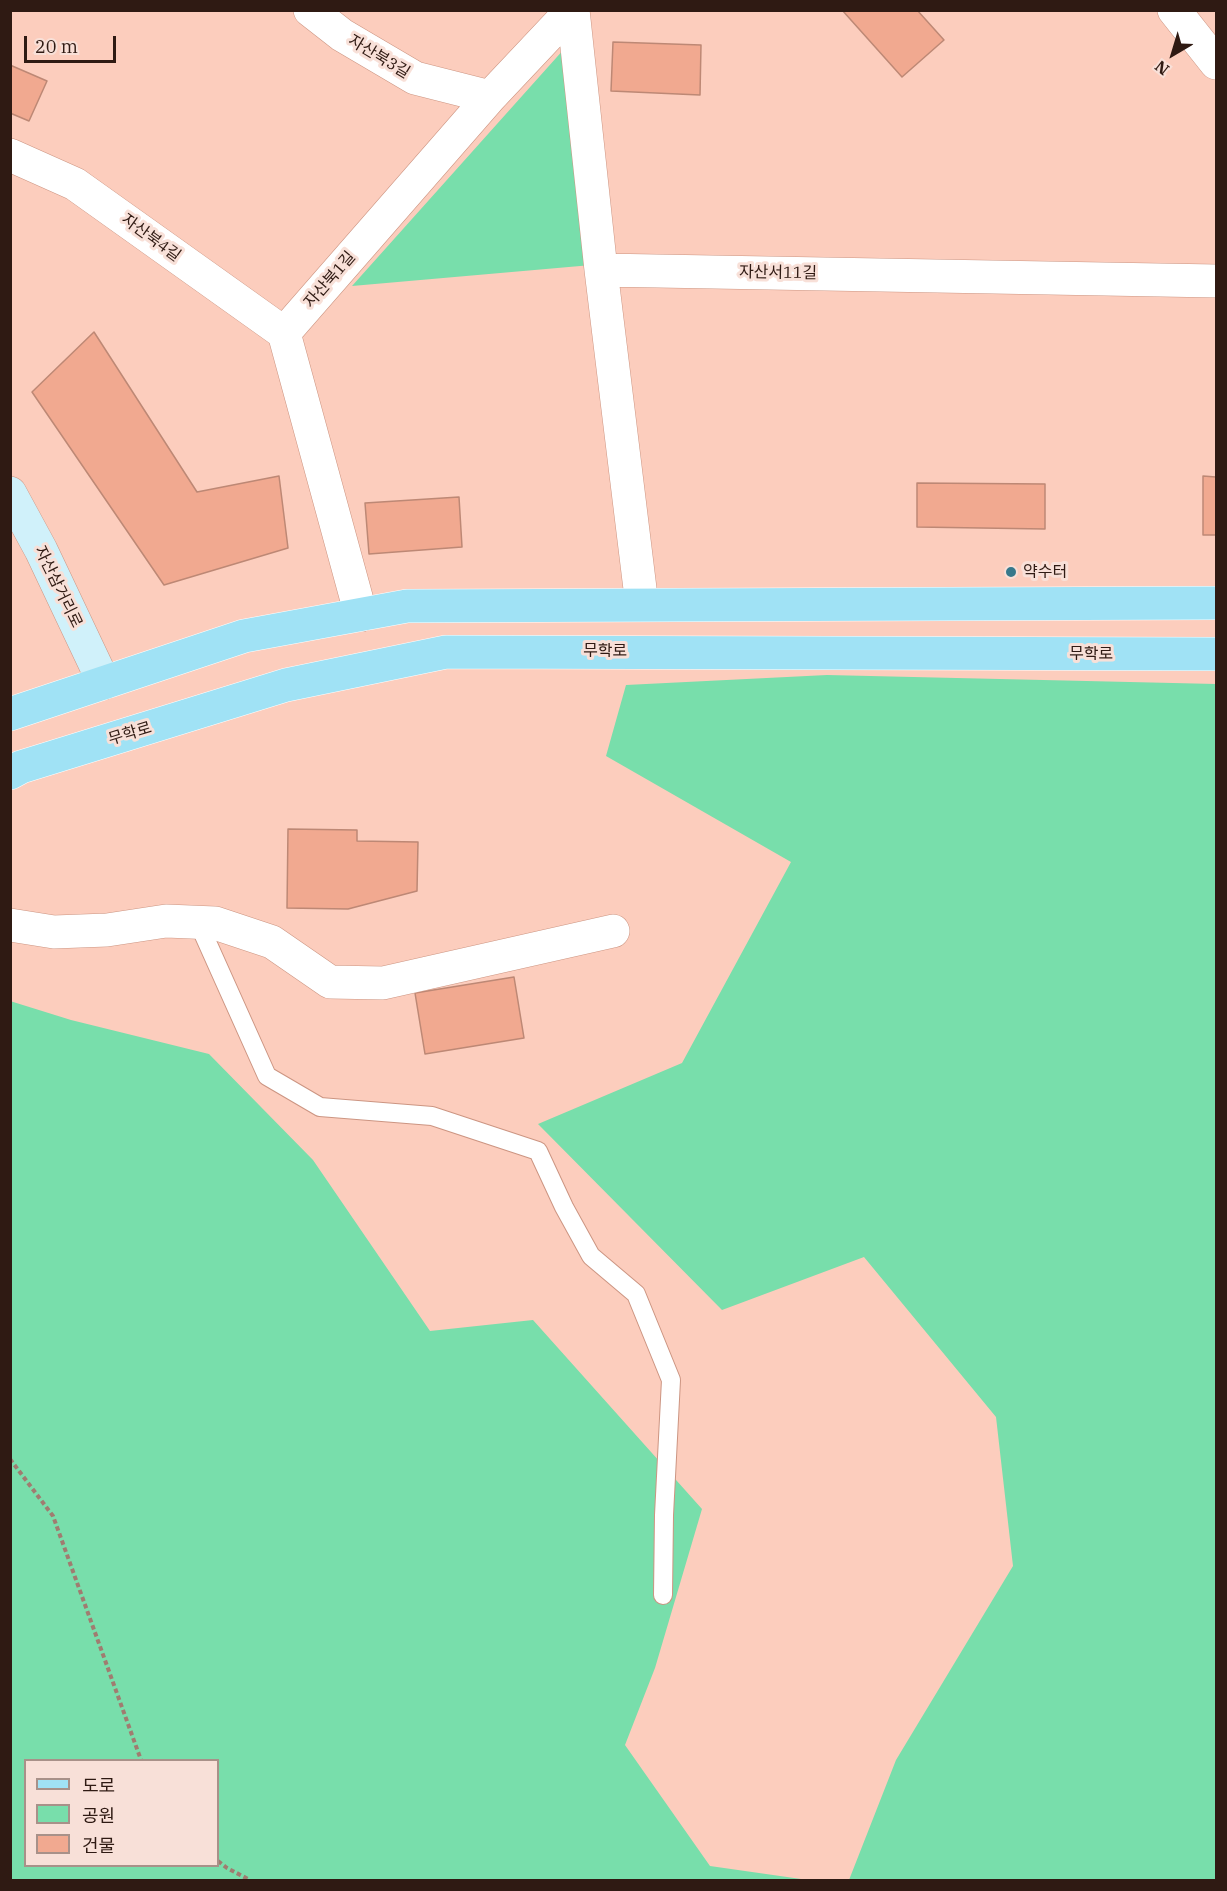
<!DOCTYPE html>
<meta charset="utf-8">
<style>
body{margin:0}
#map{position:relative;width:1227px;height:1891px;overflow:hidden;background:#fccdbd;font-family:"IBM Plex Serif","Noto Sans KR",serif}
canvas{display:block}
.frame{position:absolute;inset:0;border:12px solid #2f1a13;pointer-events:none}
.legend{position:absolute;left:24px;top:1759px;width:195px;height:108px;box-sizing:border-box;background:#f8e0d8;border:2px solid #a89189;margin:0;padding:8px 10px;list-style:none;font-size:18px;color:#2f1a13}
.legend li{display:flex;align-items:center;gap:12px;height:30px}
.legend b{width:30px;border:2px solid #a89189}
.north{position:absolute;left:1143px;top:24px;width:60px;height:60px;-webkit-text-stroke:4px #f8e0d8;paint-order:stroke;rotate:218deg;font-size:16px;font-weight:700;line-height:24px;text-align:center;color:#2f1a13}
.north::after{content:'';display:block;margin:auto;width:21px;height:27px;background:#2f1a13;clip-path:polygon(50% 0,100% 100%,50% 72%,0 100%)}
.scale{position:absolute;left:24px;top:36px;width:92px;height:27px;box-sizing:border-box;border:3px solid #2f1a13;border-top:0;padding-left:8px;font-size:18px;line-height:21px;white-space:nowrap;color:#2f1a13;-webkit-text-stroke:4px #f8e0d8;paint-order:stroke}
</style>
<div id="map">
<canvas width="1227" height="1891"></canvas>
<div class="frame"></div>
<ul class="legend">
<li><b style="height:8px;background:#a0e2f5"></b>도로</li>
<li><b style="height:16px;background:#78deab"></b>공원</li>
<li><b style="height:16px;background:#f1a990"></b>건물</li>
</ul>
<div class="north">N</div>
<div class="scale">20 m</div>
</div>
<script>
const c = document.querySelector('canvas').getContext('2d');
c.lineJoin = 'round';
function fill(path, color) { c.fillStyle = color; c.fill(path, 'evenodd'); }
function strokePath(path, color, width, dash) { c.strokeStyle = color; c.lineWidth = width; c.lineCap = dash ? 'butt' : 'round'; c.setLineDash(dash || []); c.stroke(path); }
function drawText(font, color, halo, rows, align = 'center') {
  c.font = font + ' "IBM Plex Serif","Noto Sans KR",serif'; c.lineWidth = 6; c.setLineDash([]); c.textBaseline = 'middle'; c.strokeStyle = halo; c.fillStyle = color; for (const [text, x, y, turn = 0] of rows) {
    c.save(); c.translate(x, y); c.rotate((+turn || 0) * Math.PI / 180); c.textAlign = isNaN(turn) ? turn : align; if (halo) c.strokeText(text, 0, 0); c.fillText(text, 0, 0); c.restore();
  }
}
const green = new Path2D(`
 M582,29L603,264L352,286Z
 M827,675L1216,684V1880H849L896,1760L1013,1566L996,1417L864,1257L722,1310L538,1124L682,1063L791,862L606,756L626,685Z
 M10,1001L71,1020L209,1054L313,1160L430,1331L533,1320L702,1509L655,1668L625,1745L710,1866L808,1880H11ZM26,1760H218V1866H26Z`);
const building = new Path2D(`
 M842,10H917L944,40L902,77Z
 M613,42L701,45L700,95L611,91Z
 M10,65L47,81L29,121L10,113Z
 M94,332L197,492L279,476L288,548L164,585L32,392Z
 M1203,476L1216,477V535H1203Z
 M917,483L1045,484V529L917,527Z
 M459,497L462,547L369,554L365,503Z
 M288,829L357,830V841L418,842L417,891L348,909L287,908Z
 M514,977L524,1038L425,1054L415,993Z`);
const path = new Path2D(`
 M10,1459L53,1516L141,1760
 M218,1861L227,1868L250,1880`);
const service = new Path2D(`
 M198,922L267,1076L320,1107L432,1116L538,1151L564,1207L591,1256L636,1294L671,1380L664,1515L663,1595`);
const minor = new Path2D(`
 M310,10L342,35L415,78L490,97
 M573,10L601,270L642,605
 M1174,10L1216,63
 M10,155L75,184L284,333
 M601,270L1216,281
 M361,615L284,333L490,97L572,10
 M10,925L54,932L107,930L166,921L215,923L272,942L330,982L383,983L613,931`);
const secondary = new Path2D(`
 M10,493L41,550L104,683`);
const primary = new Path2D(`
 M10,714L244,636L407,606L1216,603
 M10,773L21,767L286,685L446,652L1216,654`);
const markers = [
 [1011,572,6,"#37788b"]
];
const streetNames = [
 ["자산북3길",379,57,31],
 ["자산북4길",151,238,36],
 ["자산서11길",778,273,1],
 ["자산북1길",330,280,-49],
 ["자산삼거리로",58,587,64],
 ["무학로",605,651],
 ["무학로",1091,654],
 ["무학로",130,734,-17]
];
const poiNames = [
 ["약수터",1023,572]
];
fill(green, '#78deab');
fill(building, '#f1a990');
strokePath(building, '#bd8875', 1.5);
strokePath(service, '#cc9582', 20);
strokePath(minor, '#cc9582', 34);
strokePath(secondary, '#cc9582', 34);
strokePath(primary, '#fff', 34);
strokePath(path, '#a07c70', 4, [4.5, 3]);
strokePath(service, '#fff', 18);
strokePath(minor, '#fff', 33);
strokePath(secondary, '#d0f1fa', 33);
strokePath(primary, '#a0e2f5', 33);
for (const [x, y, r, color] of markers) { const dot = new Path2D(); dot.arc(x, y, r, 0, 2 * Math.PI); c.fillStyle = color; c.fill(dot); strokePath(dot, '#f8e0d8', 2); }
drawText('16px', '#2f1a13', '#f8e0d8', streetNames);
drawText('16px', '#2f1a13', '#f8e0d8', poiNames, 'left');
</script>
